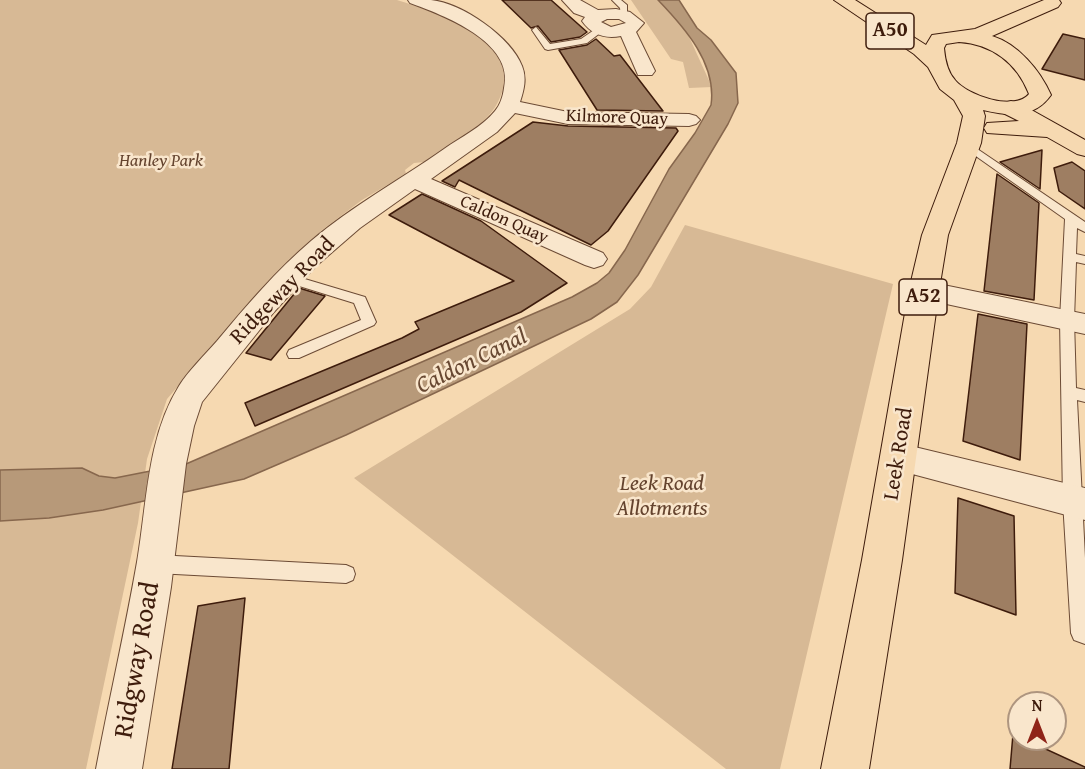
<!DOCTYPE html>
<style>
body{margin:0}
#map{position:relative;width:1085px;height:769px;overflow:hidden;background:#f6d9b1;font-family:"Gentium Book Plus",serif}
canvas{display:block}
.north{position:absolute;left:1007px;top:691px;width:60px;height:60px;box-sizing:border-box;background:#f9e6cc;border:2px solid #ae957f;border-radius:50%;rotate:0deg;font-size:16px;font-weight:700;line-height:24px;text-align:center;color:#3e1c0c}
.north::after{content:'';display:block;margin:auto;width:21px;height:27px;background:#8f2418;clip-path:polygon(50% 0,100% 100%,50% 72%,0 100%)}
</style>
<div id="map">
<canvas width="1085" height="769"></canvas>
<div class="north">N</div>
</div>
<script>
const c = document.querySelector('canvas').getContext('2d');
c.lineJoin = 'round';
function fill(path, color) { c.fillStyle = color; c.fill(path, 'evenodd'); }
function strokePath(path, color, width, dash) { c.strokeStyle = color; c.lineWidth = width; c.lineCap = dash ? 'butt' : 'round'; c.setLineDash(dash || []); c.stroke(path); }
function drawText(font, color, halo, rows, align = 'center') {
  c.font = font + ' "Gentium Book Plus",serif'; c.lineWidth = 5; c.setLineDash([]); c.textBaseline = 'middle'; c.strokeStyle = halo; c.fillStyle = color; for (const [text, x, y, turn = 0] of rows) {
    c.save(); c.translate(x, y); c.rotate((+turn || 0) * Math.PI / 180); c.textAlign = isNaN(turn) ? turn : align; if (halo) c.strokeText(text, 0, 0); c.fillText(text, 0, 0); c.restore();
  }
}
const green = new Path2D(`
 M0,0H397C437,12 529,44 498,102C484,129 449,146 424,162L414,163L405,170L406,174L362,200L321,231L264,287L167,399L147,459L138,523L86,769H0Z
 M631,0H663L685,28L712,87L689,88L683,62L671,59Z
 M685,225L893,284L780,769H726L354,478L630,309L651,287Z`);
const water = new Path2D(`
 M658,0H679L697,28L711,40L736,73L738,103L728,124L638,275L617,302L591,319L346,435L244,479L103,510L49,518L0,521V470L82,468L99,476L115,478L186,464L572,297L597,283L609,273L625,250L669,169L695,133L711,105C717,64 685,28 658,0Z`);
const building = new Path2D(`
 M502,0H551L587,32L580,37L551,42L538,26L531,28Z
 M1063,34L1085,39V80L1042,69Z
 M596,39L614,56L620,55L663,111L597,110L559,50L587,45Z
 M533,122L568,126L676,128L678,131L608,231L591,245L459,180L455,187L442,181Z
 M1042,150L1040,189L1000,162Z
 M1072,162L1085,171V209L1059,191L1054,168Z
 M997,174L1039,203L1034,300L984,291Z
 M422,194L481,221L567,283L521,312L255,426L245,403L402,338L419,329L415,322L514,281L389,215Z
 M299,288L325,296L271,360L246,353Z
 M978,314L1027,324L1020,460L963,441Z
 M958,498L1014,516L1016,615L955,593Z
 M245,598L229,769H172L198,606Z
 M1013,734L1085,767V769H1010Z`);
const service = new Path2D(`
 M612,0H621L627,5V17H621L620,8Z
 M536,27L550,44L581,39L597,28L604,30L587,43L548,50L545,49L532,30Z
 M967,142L1085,222V232L1077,228L1076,254L1085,256V264L1076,262L1074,320L1076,388L1085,390V402L1077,400L1085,558V644L1074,640L1071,633L1063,501L1060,320L1065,219L963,147L962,145Z
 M288,274L365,297L376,322L374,325L299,358H289L287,354L289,350L361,320L354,303L283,281L281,278L283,275Z
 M156,555L346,565L353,568L355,574L353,580L346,583L156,573L150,570L147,564L150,558Z`);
const minor = new Path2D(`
 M408,0C415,0 423,0 431,0C462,3 511,37 522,66C527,78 524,90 520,102L568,112L689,114L696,116L700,120L696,124L689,126L568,124L515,113L497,132L431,179L603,253L607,259L603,265L594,268L585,265L415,189L360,228L315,267L274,312L202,402L194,426L186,464L171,587L142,769H96C109,700 125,631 137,562C147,504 147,437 179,386C189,370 204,356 217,341C246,306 276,271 311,241C352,206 400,180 444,149C461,137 482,127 495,111C500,105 503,96 504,88C515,42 443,15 410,3Z
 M562,0H580L598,10L616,9L630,12L644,23L636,32L655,71L652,75H638L621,36C605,39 592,35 582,21L585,17L574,13ZM607,19H619L626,23L611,27L601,22Z
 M924,281L1085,314V334L914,297L910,290L914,283Z
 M898,443L1085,488V520L886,467L881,457L886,447Z`);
const primary = new Path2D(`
 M1011,101L1019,103L1085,140V156L1077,154L1047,137L987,133L984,128L987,123L1019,121L1003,113L1000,108L1003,103Z`);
const trunk = new Path2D(`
 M834,0H855L926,45L932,35L975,29L1044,0H1059L1061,3L1058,7L992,36C1018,44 1040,70 1051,95C1034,119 1009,116 983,110L985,116L981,143L948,235L939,290L902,560L869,769H821L862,560L909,290L922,235L957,143L963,116L954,100L940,89L928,67L914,54ZM959,42C992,44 1017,63 1029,94C1014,112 967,95 955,80C947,71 945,59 944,48L946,44Z`);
const farStreetnames = [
 ["Kilmore Quay",617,118,2],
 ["Caldon Quay",504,220,24]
];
const farParknames = [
 ["Hanley Park",161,161]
];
const shields = [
 [890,31,48],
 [923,297,48]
];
const shieldNames = [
 ["A50",890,31],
 ["A52",923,297]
];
const streetNames = [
 ["Ridgeway Road",283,291,-46],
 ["Leek Road",899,454,-81]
];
const parkNames = [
 ["Leek Road",662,484],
 ["Allotments",662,509]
];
const waterNames = [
 ["Caldon Canal",472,362,-26]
];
const nearStreetnames = [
 ["Ridgway Road",138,660,-80]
];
fill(green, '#d7b995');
fill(water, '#b79979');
strokePath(water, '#87674d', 1.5);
fill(building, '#9e7e62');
strokePath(building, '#3e1c0c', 1.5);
strokePath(service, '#6c4b35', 2);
strokePath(minor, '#6c4b35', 2);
strokePath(primary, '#3e1c0c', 2);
strokePath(trunk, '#3e1c0c', 2);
fill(service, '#f9e6cc');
fill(minor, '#f9e6cc');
fill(primary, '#f6d9b1');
fill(trunk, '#f6d9b1');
drawText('18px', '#3e1c0c', '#f9e6cc', farStreetnames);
drawText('italic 18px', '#64432e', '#f9e6cc', farParknames);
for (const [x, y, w] of shields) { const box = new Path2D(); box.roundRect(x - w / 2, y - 18, w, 36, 4.5); c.fillStyle = '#f9e6cc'; c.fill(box); strokePath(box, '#3e1c0c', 1.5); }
drawText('bold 21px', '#3e1c0c', null, shieldNames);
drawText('22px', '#3e1c0c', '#f9e6cc', streetNames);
drawText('italic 22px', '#64432e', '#f9e6cc', parkNames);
drawText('italic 24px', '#684832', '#f9e6cc', waterNames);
drawText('27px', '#3e1c0c', '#f9e6cc', nearStreetnames);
</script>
